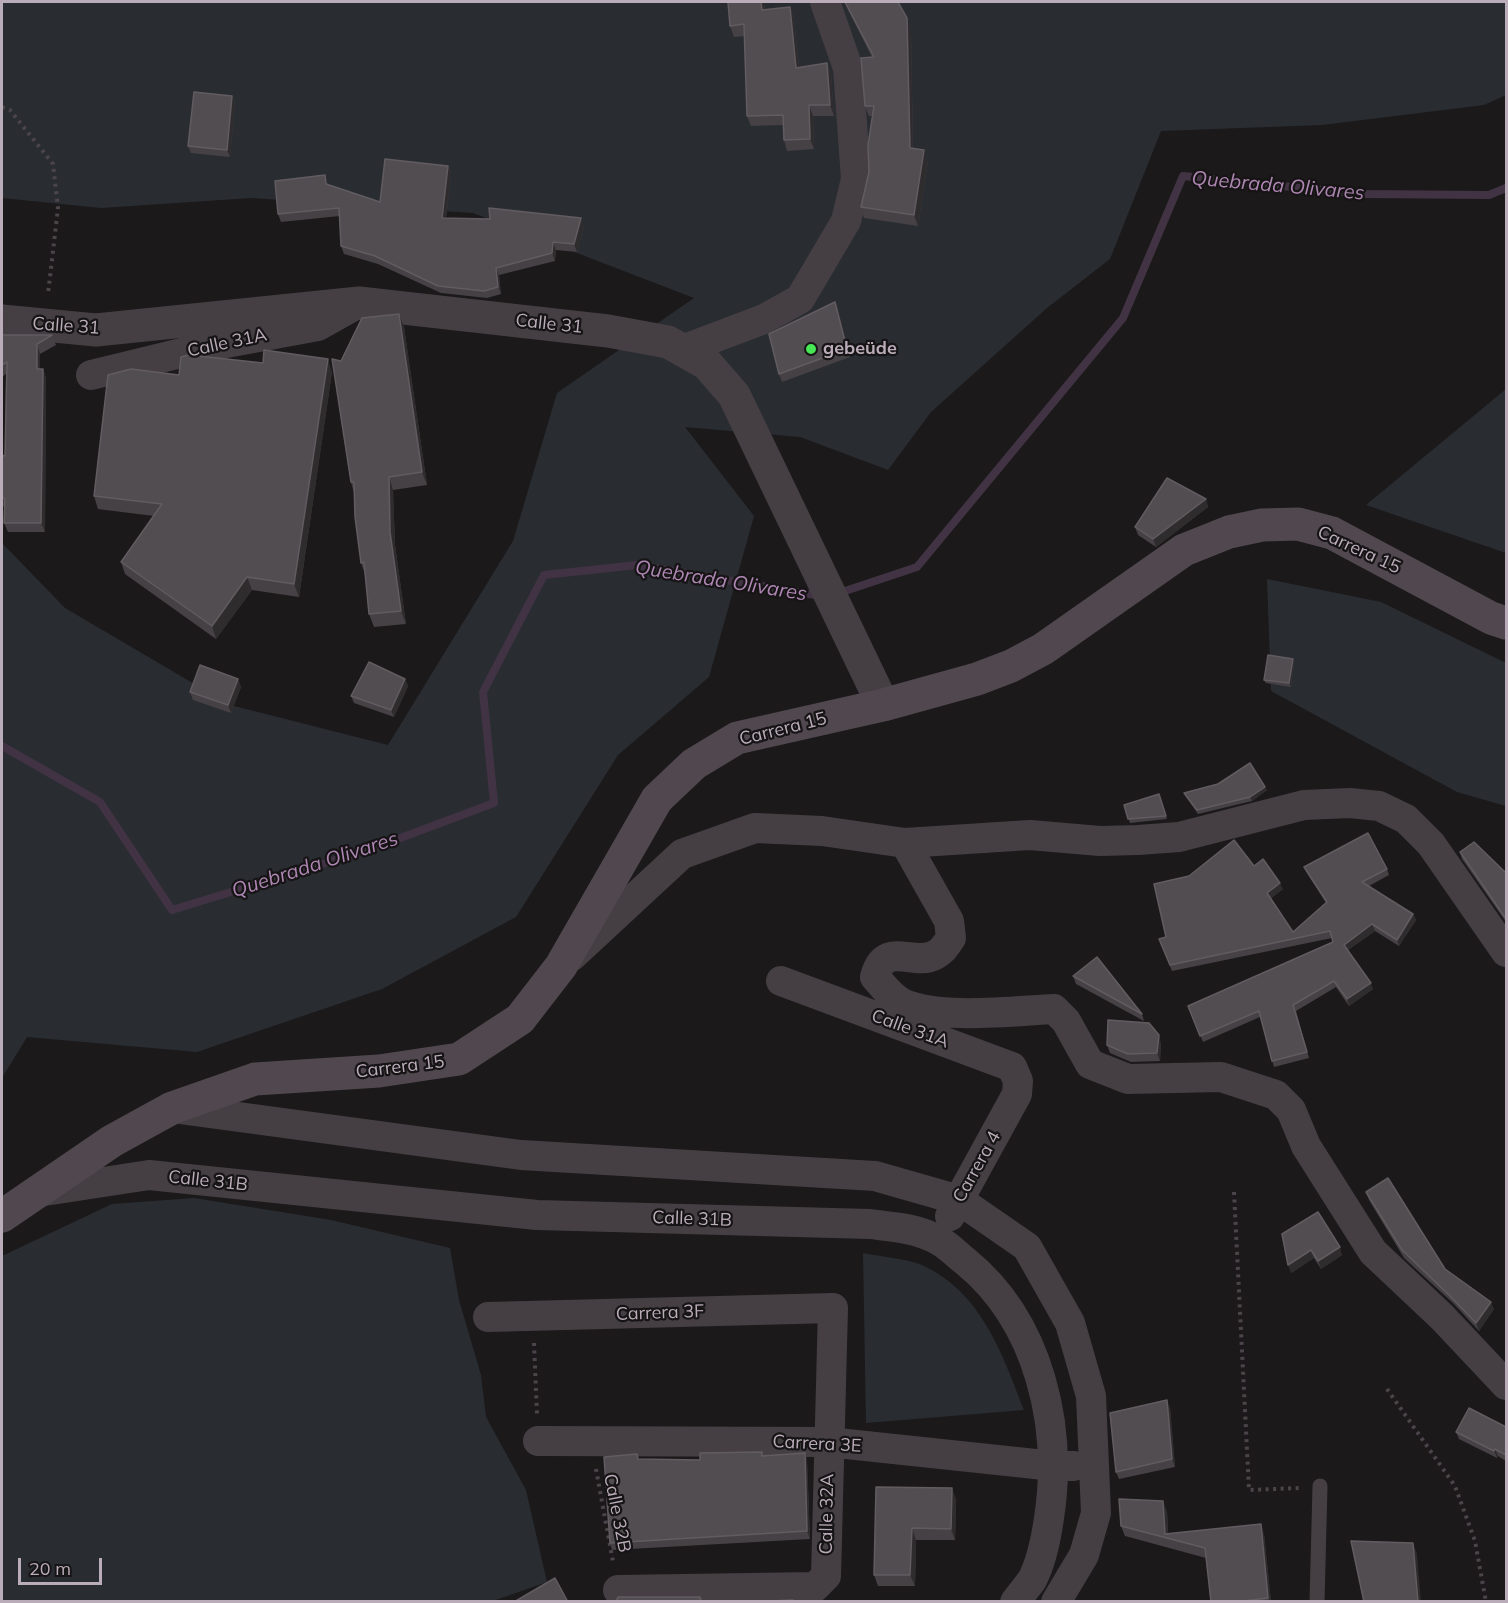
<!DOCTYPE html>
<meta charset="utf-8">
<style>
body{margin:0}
#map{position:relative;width:1508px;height:1603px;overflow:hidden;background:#1b191a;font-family:Mulish,sans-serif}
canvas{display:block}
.frame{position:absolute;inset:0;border:3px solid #baacb8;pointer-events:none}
.scale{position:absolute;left:18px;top:1558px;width:84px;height:27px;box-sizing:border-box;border:3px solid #baacb8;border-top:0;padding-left:8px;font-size:18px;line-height:21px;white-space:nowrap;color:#baacb8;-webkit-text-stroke:4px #161415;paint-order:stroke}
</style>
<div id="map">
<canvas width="1508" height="1603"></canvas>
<div class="frame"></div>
<div class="scale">20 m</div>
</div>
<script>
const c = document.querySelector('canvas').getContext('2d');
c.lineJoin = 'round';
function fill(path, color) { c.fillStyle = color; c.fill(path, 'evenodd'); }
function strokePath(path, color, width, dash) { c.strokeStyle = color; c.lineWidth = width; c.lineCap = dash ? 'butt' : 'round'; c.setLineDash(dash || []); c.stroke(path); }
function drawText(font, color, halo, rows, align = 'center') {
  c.font = font + ' Mulish,sans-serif'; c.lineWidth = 4.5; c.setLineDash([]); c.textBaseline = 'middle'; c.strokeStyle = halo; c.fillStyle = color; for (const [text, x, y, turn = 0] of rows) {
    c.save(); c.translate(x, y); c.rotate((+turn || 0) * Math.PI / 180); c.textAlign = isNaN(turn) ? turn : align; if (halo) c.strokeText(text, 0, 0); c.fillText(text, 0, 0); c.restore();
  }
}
const green = new Path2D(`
 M2,2H1506V95L1484,105L1322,125L1161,131L1110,259L1047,308L931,412L888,470L800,437L685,427L754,516L709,677L618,755L516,917L382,989L197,1052L27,1037L2,1078V543L65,608L230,705L388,745L513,541L557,393L694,298L473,213L251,198L101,208L2,198Z
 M1506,389V553L1366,505Z
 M1267,579L1381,602L1506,663V806L1457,792L1271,691Z
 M194,1198L331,1220L450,1248L459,1300L481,1375L486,1417L526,1490L547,1582L490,1602L2,1601V1256L112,1204Z
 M863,1253C882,1257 904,1258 922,1265C981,1292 1002,1353 1024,1410L866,1423Z`);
const stream = new Path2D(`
 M836,594L917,567L1123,318L1183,176L1362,194L1489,195L1506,188
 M2,746L100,802L172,910L371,849L494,803L483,692L544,575L637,565L821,596`);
const path = new Path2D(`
 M2,107L10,110L53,164L58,208L48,294
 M1234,1192L1249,1490L1299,1488
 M534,1343L537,1414
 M1387,1389L1455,1486L1475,1541L1486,1602
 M596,1469L613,1562`);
const service = new Path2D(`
 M1317,1602L1320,1486`);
const minor = new Path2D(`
 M682,350L764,319L800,299L846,221L856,179L848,68L825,2
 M91,375L210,346L318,326L359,303
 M905,843L949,921L951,938C946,945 943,951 935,955C913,967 885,939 875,977C883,986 891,997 902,1003C939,1020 1012,1011 1054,1009L1066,1021L1090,1064L1128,1079L1221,1077L1276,1095L1291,1110L1306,1146L1373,1252L1442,1317L1506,1385
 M572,956L682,854L755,828L822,831L905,843L1030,835L1100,841L1138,840L1179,837L1304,805L1350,803L1379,806L1406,819L1431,844L1506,952
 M781,981L1012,1067L1018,1081L1017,1094L950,1216
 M172,1108L521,1155L875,1176L959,1200L1027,1247L1070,1323L1091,1396L1096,1513L1084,1555L1056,1602
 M38,1192L149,1175L537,1215L870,1224C893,1227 915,1228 936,1239C947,1244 956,1254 965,1261C1040,1322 1063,1427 1049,1518C1046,1539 1042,1561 1032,1580C1027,1587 1020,1595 1015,1602
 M488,1317L833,1308L826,1576L815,1587L618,1590
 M538,1441L828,1442L1054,1466H1074`);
const tertiary = new Path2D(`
 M2,321L96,330L359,303L608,331L668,342L707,364L734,395L883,705`);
const secondary = new Path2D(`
 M2,1216L112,1141L172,1108L255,1079L379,1071L459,1059L520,1019L561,966L657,799L694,764L737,738L883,705L977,679L1011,666L1043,649L1184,550L1229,532L1262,525L1298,524L1332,533L1491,618L1506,623`);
const wall = new Path2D(`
 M764,2L765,10L790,7L794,18L799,67L827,63L831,74L834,116H813L814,149L787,151L784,140L783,125L751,126L747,116L745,36L734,37L730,26Z
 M844,2H898L911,29L913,149L928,161L918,226L864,218L861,207L869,172L872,116H869L865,106L872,57Z
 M232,96L235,104L230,157L191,153L188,146Z
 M448,166L451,174L446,218L584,226L577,252L556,250L555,261L499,275L501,294L487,298L441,293L378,264L344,254L341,246L340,216L281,222L278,214L328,183V185L380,202Z
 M835,302L850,357L782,382L779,374Z
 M399,314L404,327L427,485L393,490L395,545L406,624L374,627L369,614L365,574L361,563L354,493L351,482L341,361Z
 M2,335H52L56,345L40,354V369H43L46,378L45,532H8L4,523V507L2,505V455L5,456L6,374L2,377Z
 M332,372L299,597L252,590L216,639L125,574L121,562L154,516L98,509L94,496L179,375Z
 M1206,499L1208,507L1156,547L1138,535L1135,527Z
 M1293,659L1294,663L1291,687L1266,683L1264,680Z
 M238,679L241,687L231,713L193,700L190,692Z
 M405,679L408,686L394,717L354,703L351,696Z
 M1267,790L1252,801L1198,814L1186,797L1184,793Z
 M1159,794L1167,819L1130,823L1124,805Z
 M1460,852L1506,873V922L1462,859Z
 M1254,866L1283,889L1271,898L1293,932L1326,903L1307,873L1304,867L1387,869L1389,875L1369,886L1413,914L1416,920L1399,946L1375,931L1348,950L1373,989L1349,1006L1336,987L1296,1011L1309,1058L1274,1067L1260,1017L1203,1042L1188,1006L1333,942L1332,938L1172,971L1159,939L1166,937Z
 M1073,976L1142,1014L1144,1021L1076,984Z
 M1161,1043L1160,1061L1131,1062L1110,1053L1107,1045Z
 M1366,1192L1445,1269L1494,1309L1479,1331L1454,1304L1404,1258L1369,1200Z
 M1282,1234L1342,1255L1321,1269L1314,1258L1291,1273Z
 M1170,1408L1175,1467L1119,1479L1116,1472Z
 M1506,1427V1461L1498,1456L1497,1458L1459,1439L1456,1432Z
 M762,1452L764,1456L805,1453L807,1460L810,1539L612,1550L610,1543L700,1460Z
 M876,1487L956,1499L955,1540H916L915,1586H878L874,1575Z
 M1167,1511L1168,1534H1264L1271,1602H1211L1206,1558L1125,1536L1121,1526Z`);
const shadedWall = new Path2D(`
 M761,2H764L766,21L762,10Z
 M790,7L794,18L800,78L796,68Z
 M907,18L911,29L913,159L910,148Z
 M827,63L831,74L834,116L830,105Z
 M232,96L235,104L230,157L227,150Z
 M809,105L813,116L814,149L810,139Z
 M924,150L928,161L918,226L914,215Z
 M448,166L451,174L445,226L442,218Z
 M581,218L584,226L577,252L574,244Z
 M553,242L556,250L555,261L552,253Z
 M496,268L499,275L501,294L498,287Z
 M835,302L838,310L850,357L847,349Z
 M399,314L404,327L427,485L422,472Z
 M37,344L40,354V378L37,369Z
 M328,359L332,372L299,597L294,584Z
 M43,369L46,378L45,532L41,523Z
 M389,477L393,490L395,545L406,624L401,611L390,532Z
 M1206,499L1208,507L1156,547L1153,539Z
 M247,577L252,590L216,639L212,626Z
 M1293,659L1294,663L1291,687L1289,683Z
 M238,679L241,687L231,713L228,705Z
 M405,679L408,686L394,717L391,710Z
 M1265,787L1267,790L1252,801L1250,797Z
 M1280,883L1283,889L1269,899L1267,893Z
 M1413,914L1416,920L1399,946L1397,940Z
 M1372,924L1375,931L1346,951L1344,945Z
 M1371,983L1373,989L1349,1006L1347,999Z
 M1159,1035L1161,1043L1160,1061L1157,1053Z
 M1340,1247L1342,1255L1321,1269L1318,1261Z
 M1311,1250L1314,1258L1291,1273L1288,1265Z
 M1491,1302L1494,1309L1479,1331L1476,1323Z
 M1167,1400L1170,1408L1175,1467L1172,1459Z
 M1495,1449L1498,1456L1497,1458L1494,1451Z
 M805,1453L807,1460L810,1539L807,1531Z
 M952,1488L956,1499L955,1540L951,1529Z
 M1163,1501L1167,1511L1168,1538L1165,1534Z
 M1261,1524L1264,1534L1271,1602H1270L1268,1598Z
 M912,1528L916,1540L915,1586L910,1575Z
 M1413,1543L1417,1554L1421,1602H1418Z`);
const building = new Path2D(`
 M728,2H761L762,10L790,7L796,68L827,63L830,105H809L810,139L784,140L783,115L747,116L744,24L730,26Z
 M845,2H898L907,18L910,148L924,150L914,215L861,207L869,172L868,145L874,106H865L861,58L874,57Z
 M194,92L232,96L227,150L188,146Z
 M385,159L448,166L442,218L490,219L489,208L581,218L574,244L553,242L552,253L496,268L498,287L484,291L438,286L375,256L341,246L339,208L278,214L275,181L325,175L326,184L380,202Z
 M835,302L847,349L779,374L769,334Z
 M399,314L422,472L389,477L390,532L401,611L369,614L364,562L361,563L355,517L354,482H351L332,359L341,361L362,318Z
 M2,335H52L37,344V369H43L41,523H4L5,499L2,497V455L5,456L7,362L2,365Z
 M264,350L328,359L294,584L247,577L212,626L121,562L162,504L94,496L108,375L131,369L179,375L181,357L189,355L263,363Z
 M1167,478L1206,499L1153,539L1135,527Z
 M1268,655L1293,659L1289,683L1264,680Z
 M369,662L405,679L391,710L351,696Z
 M200,665L238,679L228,705L190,692Z
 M1250,763L1265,787L1250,797L1197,810L1184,793L1218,784Z
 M1159,794L1166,816L1128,819L1124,805Z
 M1368,833L1387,869L1362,882L1413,914L1397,940L1372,924L1344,945L1371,983L1347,999L1334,981L1293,1005L1307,1052L1272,1061L1259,1011L1200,1036L1188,1006L1333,942L1330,931L1170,965L1159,939L1166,937L1154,884L1189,876L1234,840L1254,866L1263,859L1280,883L1267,893L1293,932L1327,902L1304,867Z
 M1474,842L1506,873V919L1460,852Z
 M1097,957L1142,1014L1073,976Z
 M1108,1020L1149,1023L1159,1035L1157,1053L1128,1054L1107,1045Z
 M1388,1178L1445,1269L1491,1302L1476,1323L1451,1297L1402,1250L1366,1192Z
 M1318,1212L1340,1247L1318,1261L1311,1250L1288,1265L1282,1234Z
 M1167,1400L1172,1459L1116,1472L1110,1413Z
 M1469,1408L1506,1427V1455L1495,1449L1494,1451L1456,1432Z
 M762,1452V1456L805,1453L807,1531L610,1543L604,1457L637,1454L638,1459L700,1460V1453Z
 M876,1487L952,1488L951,1529L912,1528L910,1575H874Z
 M1119,1499L1163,1501L1165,1534L1261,1524L1268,1598L1235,1602H1211L1205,1548L1121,1526Z
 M1351,1541L1413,1543L1418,1602H1364Z
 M555,1578L568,1602H514Z
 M618,1597H700L701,1602H616Z
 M793,1600L796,1602H748Z`);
const markers = [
 [811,349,6,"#46e655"]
];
const streetNames = [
 ["Calle 31",549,324,6],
 ["Calle 31",66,326,4],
 ["Calle 31A",227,343,-12],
 ["Carrera 15",1359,550,25],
 ["Carrera 15",783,729,-14],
 ["Calle 31A",910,1029,20],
 ["Carrera 15",400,1067,-7],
 ["Carrera 4",977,1167,-61],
 ["Calle 31B",208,1181,6],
 ["Calle 31B",692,1219,2],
 ["Carrera 3F",660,1313,-2],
 ["Carrera 3E",817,1444,3],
 ["Calle 32B",617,1513,79],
 ["Calle 32A",827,1514,-89]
];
const poiNames = [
 ["gebeüde",823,349]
];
const waterNames = [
 ["Quebrada Olivares",1278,186,5],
 ["Quebrada Olivares",721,581,9],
 ["Quebrada Olivares",315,865,-18]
];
fill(green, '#292d32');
strokePath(stream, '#413343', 8);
strokePath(path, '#4c444b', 4, [3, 4.5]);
strokePath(service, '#453f43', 15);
strokePath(minor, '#453f43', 30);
strokePath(tertiary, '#453f43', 33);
strokePath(secondary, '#50484e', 33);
fill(wall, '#464145');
fill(shadedWall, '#2f2c2e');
fill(building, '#524d51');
strokePath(building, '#625c61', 1.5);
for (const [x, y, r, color] of markers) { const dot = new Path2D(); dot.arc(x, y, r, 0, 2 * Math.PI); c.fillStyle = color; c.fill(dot); strokePath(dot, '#161415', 2); }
drawText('18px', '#baacb8', '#161415', streetNames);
drawText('bold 18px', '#baacb8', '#161415', poiNames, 'left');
drawText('italic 20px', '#ad86b2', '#161415', waterNames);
</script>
